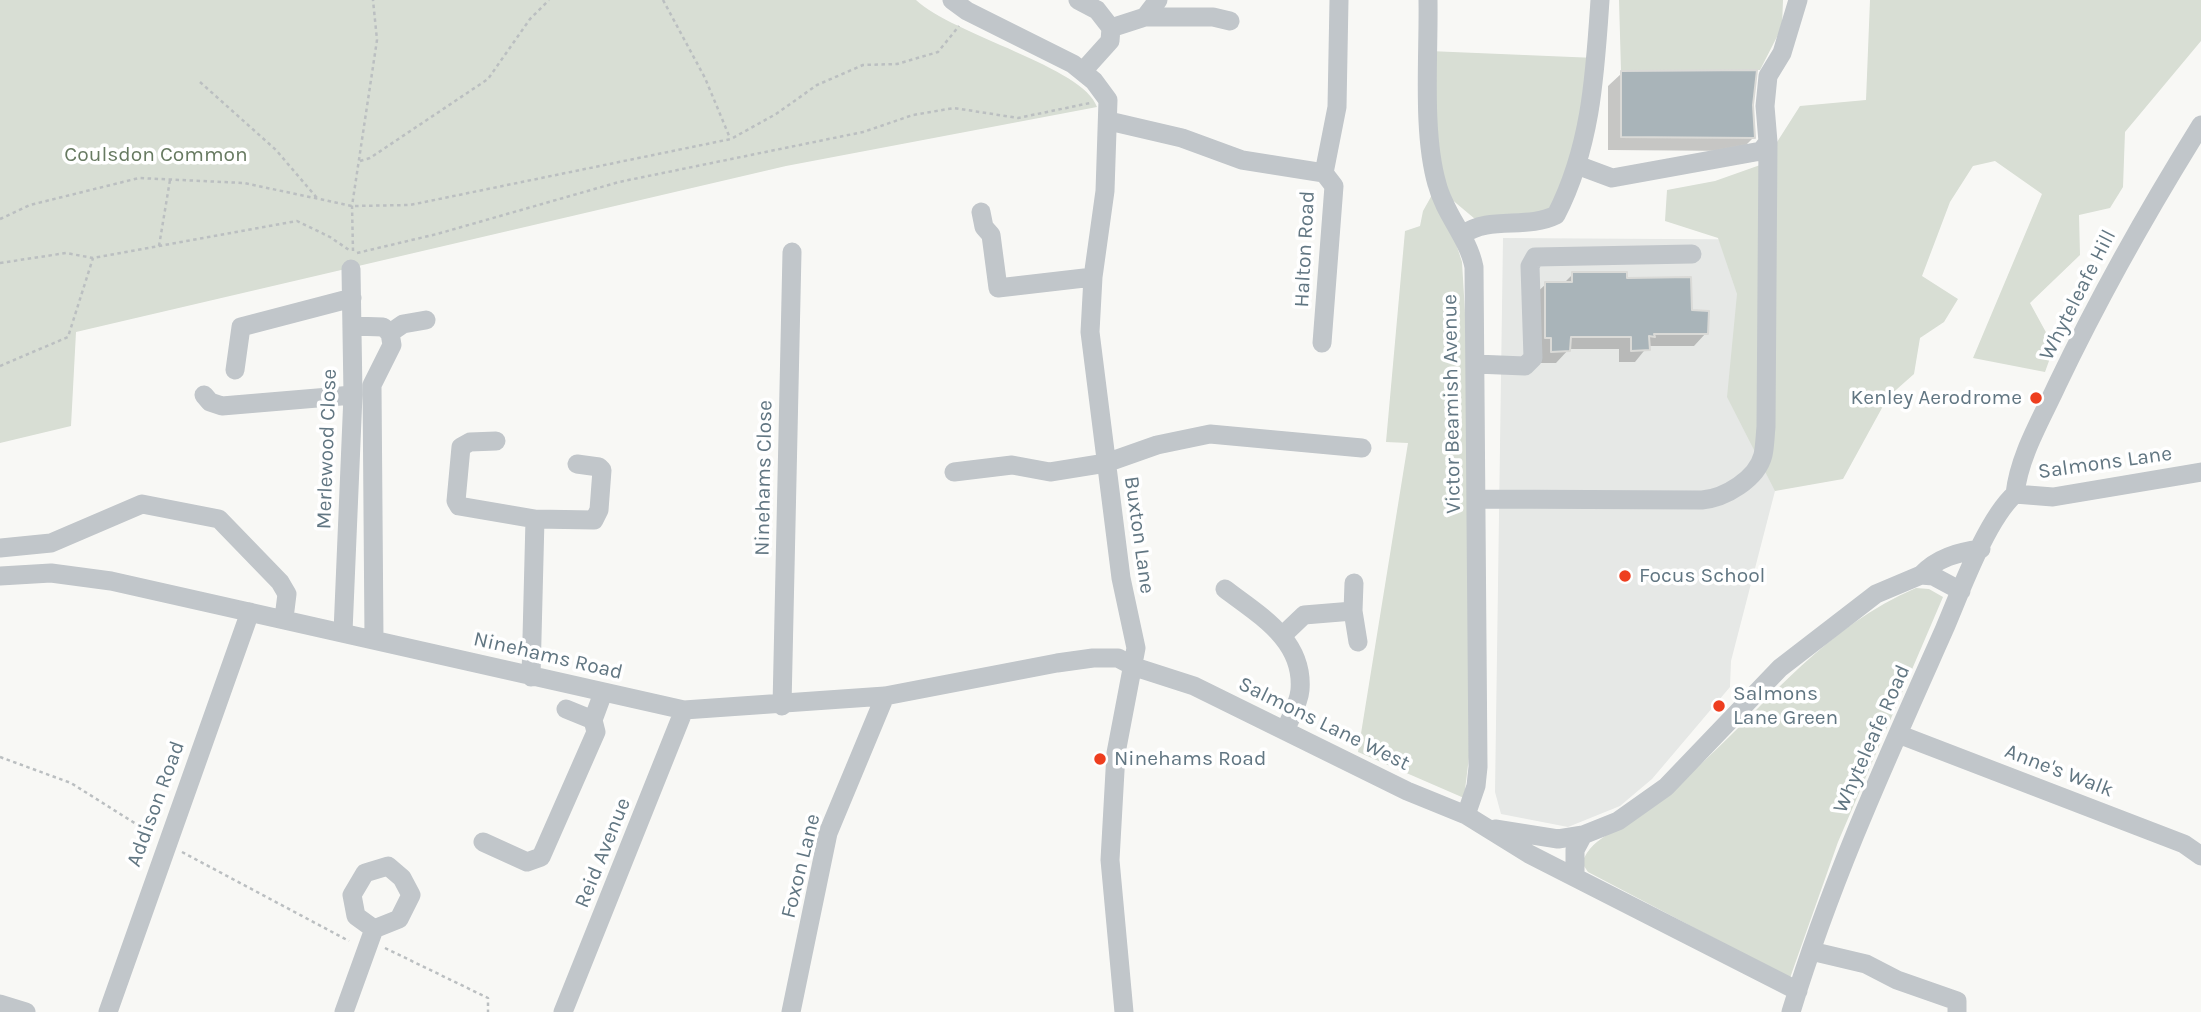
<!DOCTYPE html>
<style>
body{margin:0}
canvas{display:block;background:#f8f8f5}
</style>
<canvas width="2201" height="1012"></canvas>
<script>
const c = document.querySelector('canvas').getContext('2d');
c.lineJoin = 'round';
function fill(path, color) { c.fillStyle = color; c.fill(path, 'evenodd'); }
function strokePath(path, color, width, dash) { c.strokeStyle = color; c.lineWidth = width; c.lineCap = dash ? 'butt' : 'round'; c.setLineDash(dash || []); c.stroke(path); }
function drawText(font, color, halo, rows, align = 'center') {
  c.font = font + ' Karla,sans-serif'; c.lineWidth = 7; c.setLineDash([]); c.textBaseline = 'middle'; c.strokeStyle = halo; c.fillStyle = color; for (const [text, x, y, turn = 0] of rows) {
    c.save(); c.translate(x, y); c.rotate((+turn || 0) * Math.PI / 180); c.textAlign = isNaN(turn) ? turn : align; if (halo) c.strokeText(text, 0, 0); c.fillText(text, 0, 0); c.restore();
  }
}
const built = new Path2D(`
 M1503,238L1833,240L1775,491L1731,661L1730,687L1652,779L1620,806L1568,827L1501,814L1495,792Z`);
const green = new Path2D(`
 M0,0H916C953,35 1084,67 1097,107L786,166L76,332L71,426L0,443Z
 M1619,0H1783L1782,27L1760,70L1621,71Z
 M1870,0H2201V41L2125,132L2123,187L2110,208L2079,215L2080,255L2030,303L2054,347L2045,372L1973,358L2042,194L1995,161L1973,166L1950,202L1922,276L1958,299L1944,322L1920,338L1914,374L1888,397L1843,479L1775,491L1727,397L1737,294L1718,238L1665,221L1667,190L1715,181L1763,164L1800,106L1866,100Z
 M1429,51L1596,58L1556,215L1481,224L1438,188L1462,262L1467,346L1469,757L1464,798L1358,752L1408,443L1386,442L1405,231L1420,226L1423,211L1437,186Z
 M1916,588L1929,589L1943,597L1838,842L1790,978L1588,872L1582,863C1593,833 1624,831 1647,811C1665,795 1685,779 1703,762C1772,698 1827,626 1916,588Z`);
const shadow = new Path2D(`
 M1622,73L1751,105L1754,137L1740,151L1608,150V86Z
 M1573,274L1626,280L1690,312L1706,333L1694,346H1648L1635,362H1619V349H1569L1556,363H1539L1533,296L1546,284H1563Z`);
const building = new Path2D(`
 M1757,70L1753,105L1755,138L1621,137V71Z
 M1572,272H1627V278L1691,277L1692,310L1709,311L1708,334H1654L1655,337L1649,336L1650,350L1631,351V337H1571L1570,351L1551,352V338H1545V282H1572Z`);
const path = new Path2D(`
 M663,0L705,78L730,138
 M200,82L276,150L317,198
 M360,161L370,158L488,79L530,19L549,0
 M0,219L30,205L139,178L244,183L352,206L410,205L731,139L776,114L817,85L863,65L897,64L938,52L959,26
 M159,246L170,180
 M353,251L352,206L377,40L373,0
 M357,253L437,234L619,182L863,132L913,115L954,108L1018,118L1090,103
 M0,263L66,253L93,258L297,221L330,237L349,250
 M0,366L68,337L93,258
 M0,757L71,783L152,834
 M182,852L349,941
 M385,948L488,998V1012`);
const minor = new Path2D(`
 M952,0L967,11L1073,64L1094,81L1108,100L1105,191L1093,277L1090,332L1121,578L1136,648L1116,753L1110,860L1124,1012
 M1078,0L1097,10L1111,28L1110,41L1083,71
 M1428,0C1429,55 1422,132 1437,184C1445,215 1468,237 1474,267L1478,767L1476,786L1466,815
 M1145,17H1213L1230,21
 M1111,28L1145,17L1158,0
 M1109,121L1182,138L1242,160L1324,173L1334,186L1322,343
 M1577,165L1612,178L1761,151L1768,142L1765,106L1768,76L1782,53L1798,0
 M1324,173L1337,107L1339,0
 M981,212L984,227L991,235L998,288L1093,277
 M1462,235C1490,215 1526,230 1556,215C1591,147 1595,75 1600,0
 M353,326L383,327L390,333L392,345L372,385L374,639
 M390,333L403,324L426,320
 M1475,364L1525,366L1533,358L1530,266L1535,257L1692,254
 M235,370L241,327L352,298
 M204,395L210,402L222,406L353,395
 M496,441L470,442L461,447L456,501L459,506L535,519L594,520L599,510L602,470L599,467L577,464
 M954,472L1012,465L1050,472L1106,463L1157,445L1210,434L1362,448
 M2015,494C2019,456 2041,420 2057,385C2100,295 2148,210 2201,125
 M2015,494L2053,497L2201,472
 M1476,499L1702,500C1725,498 1757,479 1763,455C1765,446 1765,436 1766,427L1768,142
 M0,548L51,543L142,504L219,519L280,582L287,594L284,618
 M1921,575C1937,558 1958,552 1981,549
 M0,576L51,573L111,581L684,710L885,696L1057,663L1093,658H1118L1135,667L1194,686L1407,791L1466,815L1529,854L1798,991
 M1354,583L1353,611L1358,642
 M1225,589C1259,615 1304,640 1300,690C1299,703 1290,718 1285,731
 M343,632L353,395L351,269
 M1282,636L1304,615L1353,611
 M531,677L535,519
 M782,706L792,252
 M566,709L593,720
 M1898,734L2184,844L2201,856
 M1495,829L1558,839L1583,835L1618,821L1666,787L1780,668L1876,594L1921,575L1933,576L1961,591
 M483,842L527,862L541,857L596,732L593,720L603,693
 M1575,876V850L1583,835
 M1811,951L1866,964L1897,980L1957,1001V1012
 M0,1004L26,1012
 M108,1012L250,612
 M344,1012L374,929L399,919L411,895L402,878L388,866L365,873L352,895L356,916L374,929
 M563,1012L684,710
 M791,1012L828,833L885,696
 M1791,1012C1831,880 1888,756 1944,630C1960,593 1986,520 2015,494`);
const markers = [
 [2036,398,7,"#ee3e1f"],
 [1625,576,7,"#ee3e1f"],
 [1719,706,7,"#ee3e1f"],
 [1100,759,7,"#ee3e1f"]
];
const parkNames = [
 ["Coulsdon Common",156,155]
];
const streetNames = [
 ["Halton Road",1305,249,-87],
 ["Whyteleafe Hill",2078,295,-63],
 ["Victor Beamish Avenue",1452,404,-91],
 ["Merlewood Close",327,449,-88],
 ["Salmons Lane",2105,463,-8],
 ["Ninehams Close",764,478,-89],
 ["Buxton Lane",1139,535,82],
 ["Ninehams Road",548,656,13],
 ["Salmons Lane West",1324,724,26],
 ["Whyteleafe Road",1872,739,-66],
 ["Anne's Walk",2059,771,21],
 ["Addison Road",156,804,-70],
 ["Reid Avenue",603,853,-68],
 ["Foxon Lane",801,866,-76]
];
const poiNames = [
 ["Kenley Aerodrome",2022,398,"right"],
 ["Focus School",1639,576],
 ["Salmons",1733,694],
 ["Lane Green",1733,718],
 ["Ninehams Road",1114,759]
];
fill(built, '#e6e8e6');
fill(green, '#d8ded4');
fill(shadow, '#0003');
fill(building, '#a9b4b9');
strokePath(building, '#dadad7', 2);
strokePath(path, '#bbbfc1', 2.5, [3.5, 3.5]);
strokePath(minor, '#c1c6ca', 19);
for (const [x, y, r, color] of markers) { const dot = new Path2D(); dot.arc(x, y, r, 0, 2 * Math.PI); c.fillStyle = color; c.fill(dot); strokePath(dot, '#fff', 2.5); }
drawText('21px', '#677a61', '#fff', parkNames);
drawText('21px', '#617682', '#fff', streetNames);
drawText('21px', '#617682', '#fff', poiNames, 'left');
</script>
